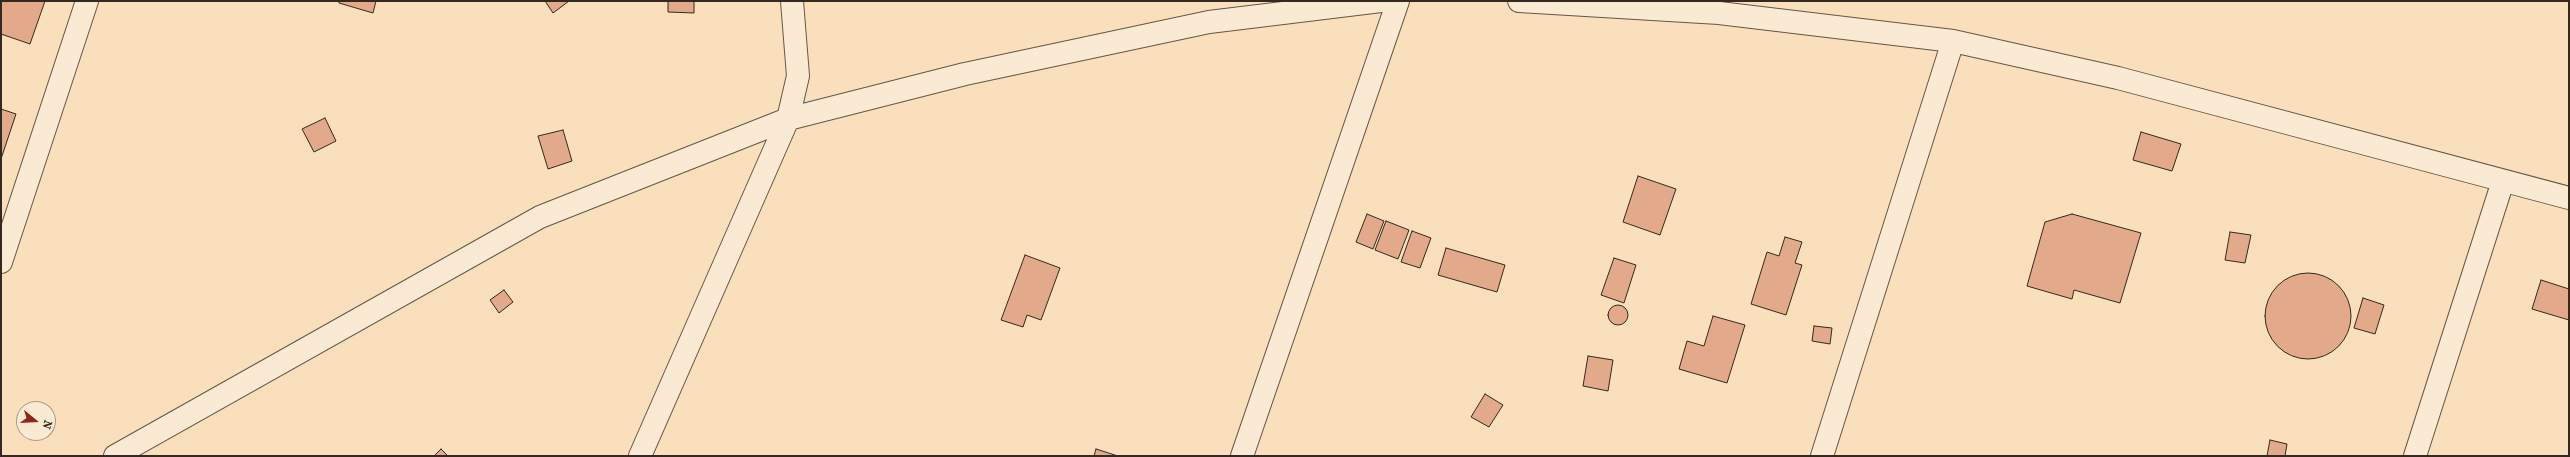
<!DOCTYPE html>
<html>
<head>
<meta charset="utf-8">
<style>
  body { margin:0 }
  #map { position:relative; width:2570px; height:457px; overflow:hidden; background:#f9dfbc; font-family:"IM FELL French Canon",serif }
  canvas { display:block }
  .frame { position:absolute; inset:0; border:2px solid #342920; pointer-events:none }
  .north { position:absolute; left:16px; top:401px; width:40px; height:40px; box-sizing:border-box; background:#fbead3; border:1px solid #ab9d8b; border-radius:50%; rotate:108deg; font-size:11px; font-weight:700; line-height:16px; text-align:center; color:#342920 }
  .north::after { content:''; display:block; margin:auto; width:14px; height:18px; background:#8f2418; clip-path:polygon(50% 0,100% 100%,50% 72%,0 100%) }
</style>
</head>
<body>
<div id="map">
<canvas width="2570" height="457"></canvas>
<div class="frame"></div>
<div class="north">N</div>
</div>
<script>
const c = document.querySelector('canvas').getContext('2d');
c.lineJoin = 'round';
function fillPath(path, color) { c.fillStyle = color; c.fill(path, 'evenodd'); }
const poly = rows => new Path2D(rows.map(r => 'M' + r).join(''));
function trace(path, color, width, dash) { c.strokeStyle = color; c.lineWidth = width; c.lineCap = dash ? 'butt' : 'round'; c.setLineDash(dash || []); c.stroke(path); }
const building = poly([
  [1,1,45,1,30,44,1,34,1,1],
  [339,1,376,1,373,13,339,3,339,1],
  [545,1,569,1,553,13,545,1],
  [668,1,694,1,694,13,668,12,668,1],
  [1,109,16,114,1,159,1,109],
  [325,118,336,141,314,152,302,129,325,118],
  [563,130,572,161,548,169,538,136,563,130],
  [2141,132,2181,144,2172,171,2133,160,2141,132],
  [1638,176,1676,189,1660,235,1623,222,1638,176],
  [1367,214,1384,221,1373,249,1356,242,1367,214],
  [2072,214,2141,233,2120,303,2074,290,2072,299,2027,286,2045,222,2072,214],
  [1386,221,1409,230,1398,259,1375,250,1386,221],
  [1412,231,1431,238,1420,268,1401,262,1412,231],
  [2230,232,2251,235,2245,263,2225,260,2230,232],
  [1785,237,1802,242,1795,263,1802,265,1786,315,1751,304,1767,252,1779,256,1785,237],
  [1446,248,1505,265,1497,292,1438,275,1446,248],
  [1025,255,1060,268,1041,320,1027,315,1023,327,1001,320,1025,255],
  [1614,258,1636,265,1624,303,1601,295,1614,258],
  '2265 316a43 43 0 1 1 86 0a43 43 0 1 1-86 0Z',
  [2541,280,2569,289,2569,320,2532,309,2541,280],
  [504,290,513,302,499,313,490,300,504,290],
  [2363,298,2384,305,2375,334,2354,328,2363,298],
  '1608 315a10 10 0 1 1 20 0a10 10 0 1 1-20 0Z',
  [1713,316,1745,325,1727,383,1679,369,1687,341,1704,346,1713,316],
  [1814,326,1832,328,1830,344,1812,341,1814,326],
  [1588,356,1613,360,1608,391,1583,386,1588,356],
  [1485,394,1503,405,1489,427,1471,417,1485,394],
  [2270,440,2287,444,2285,456,2267,456,2270,440],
  [441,449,448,456,434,456,441,449],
  [1096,449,1118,456,1094,456,1096,449]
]);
fillPath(building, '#e2a98a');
trace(building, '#342920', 1);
const minor = poly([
  [1519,1,1719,13,1953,41,2118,78,2569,198],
  [1,262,87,1],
  [115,456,540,217,788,119,965,74,1209,22,1381,1],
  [640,456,788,119,798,76,792,1],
  [1242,456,1398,1],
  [1822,456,1953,41],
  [2415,456,2503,181]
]);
trace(minor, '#655647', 24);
trace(minor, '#fbead3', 22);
</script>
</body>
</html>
